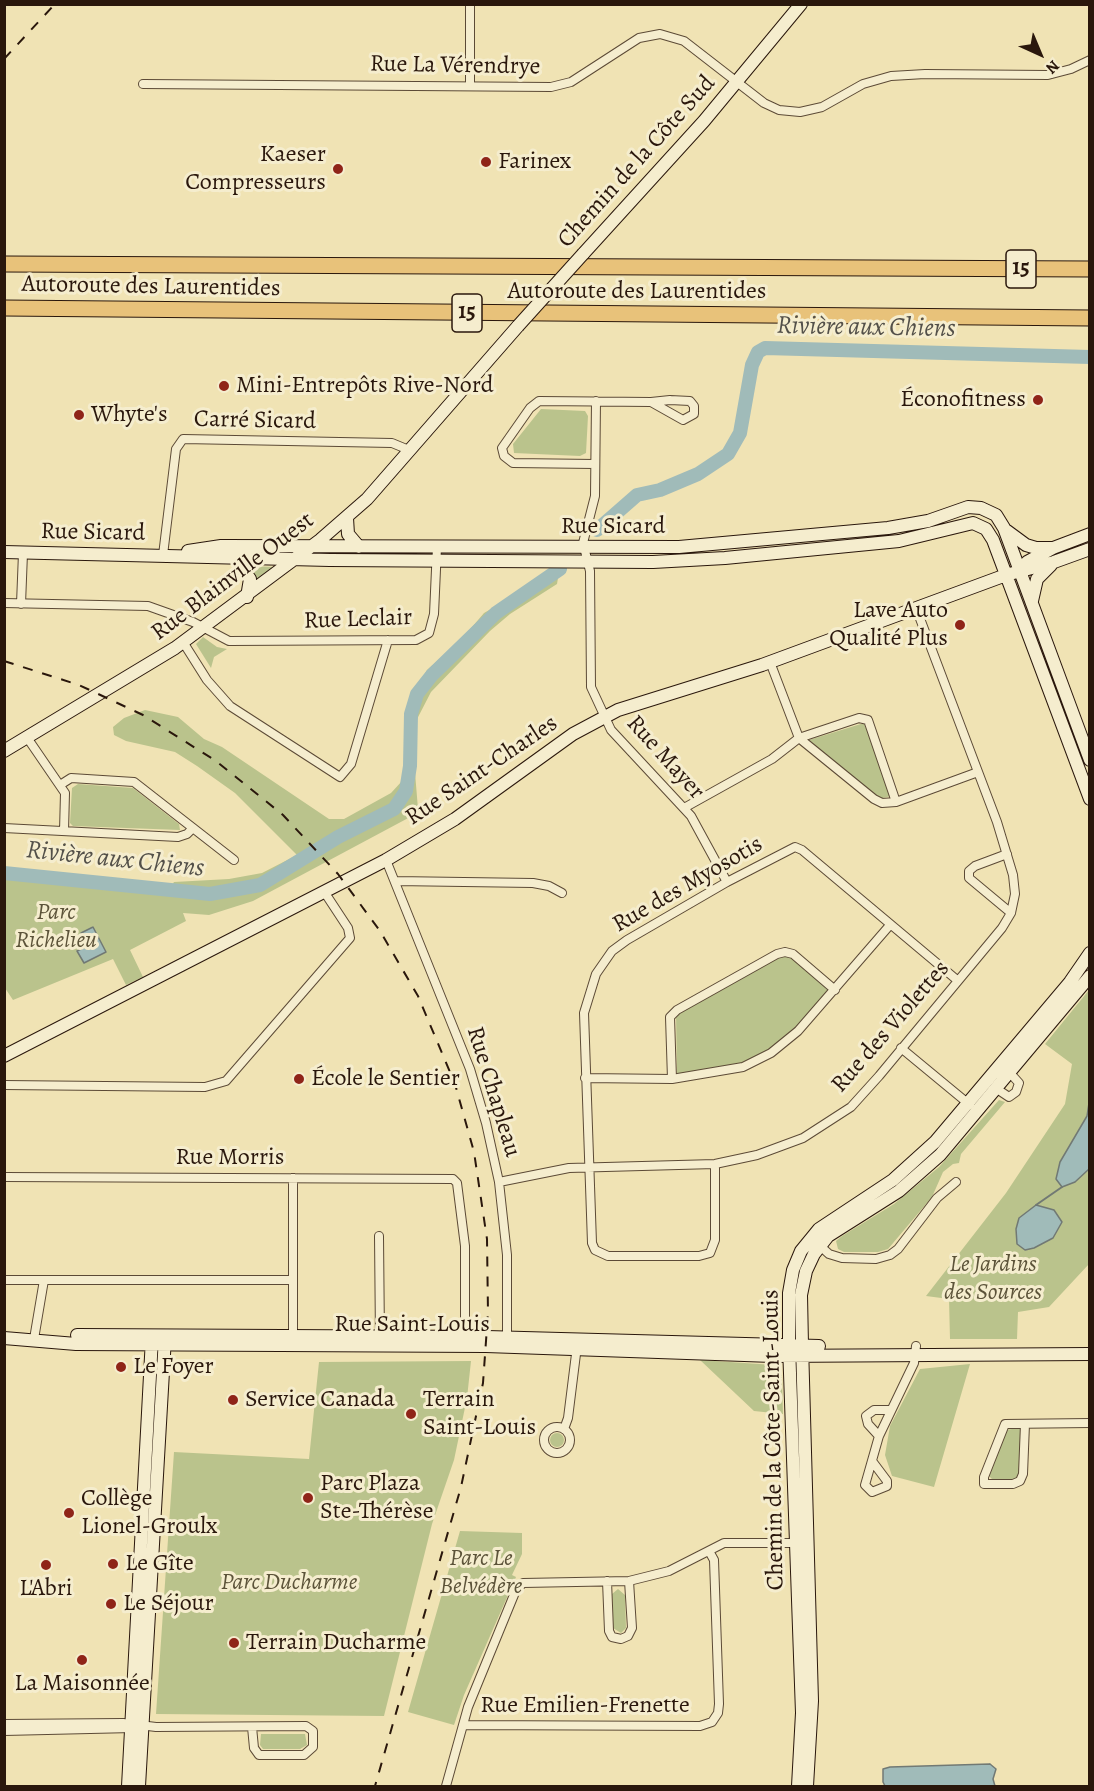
<!DOCTYPE html>
<html>
<head>
<meta charset="utf-8">
<style>
  body { margin:0 }
  #map { position:relative; width:1094px; height:1791px; overflow:hidden; background:#f0e3b4; font-family:Alegreya,serif }
  canvas { display:block }
  .frame { position:absolute; inset:0; border:6px solid #2a170c; pointer-events:none }
  .north { position:absolute; left:1010px; top:24px; width:60px; height:60px; -webkit-text-stroke:4px #f5edce; paint-order:stroke; rotate:136deg; font-size:16px; font-weight:700; line-height:24px; text-align:center; color:#2a170c }
  .north::after { content:''; display:block; margin:auto; width:21px; height:27px; background:#2a170c; clip-path:polygon(50% 0,100% 100%,50% 72%,0 100%) }
</style>
</head>
<body>
<div id="map">
<canvas width="1094" height="1791"></canvas>
<div class="frame"></div>
<div class="north">N</div>
</div>
<script>
const c = document.querySelector('canvas').getContext('2d');
c.lineJoin = 'round';
function fillPath(path, color) { c.fillStyle = color; c.fill(path, 'evenodd'); }
const poly = rows => new Path2D(rows.map(r => 'M' + r).join(''));
function trace(path, color, width, dash) { c.strokeStyle = color; c.lineWidth = width; c.lineCap = dash ? 'butt' : 'round'; c.setLineDash(dash || []); c.stroke(path); }
function drawText(font, color, halo, rows, align = 'center') {
  c.font = font + ' Alegreya,serif'; c.lineWidth = 6; c.setLineDash([]); c.textBaseline = 'middle'; c.strokeStyle = halo; c.fillStyle = color; for (const [text, x, y, turn = 0] of rows) {
    c.save(); c.translate(x, y); c.rotate((+turn || 0) * Math.PI / 180); c.textAlign = isNaN(turn) ? turn : align; if (halo) c.strokeText(text, 0, 0); c.fillText(text, 0, 0); c.restore();
  }
}
fillPath(poly([
  [541,409,585,411,588,416,586,453,580,456,514,453,513,444],
  [249,566,275,567,254,582],
  [552,574,558,578,557,584,510,614,490,631,431,692,415,723,412,736,418,809,412,816,253,901,209,915,183,913,186,921,130,950,143,977,126,985,113,959,13,1000,5,988,4,870,170,888,174,882,229,879,262,873,297,855,235,793,197,766,175,752,126,741,114,735,113,727,124,718,145,710,178,717,204,739,222,747,329,819,344,819,391,793,402,781,406,766,406,726,412,699,427,670,461,640,484,613],
  [203,637,217,647,227,649,214,657,211,668,196,644],
  [864,723,891,796,879,799,809,740],
  [78,784,133,788,179,824,180,830,73,826,70,823,72,788],
  [785,953,832,990,771,1053,724,1072,677,1074,676,1014],
  [1089,990,1089,1103,1087,1116,1060,1162,1062,1187,1075,1182,1089,1169,1089,1264,1049,1307,1018,1312,1017,1339,950,1339,949,1299,926,1296,1006,1193,1065,1104,1072,1064,1045,1044],
  [999,1100,1005,1102,961,1154,959,1163,953,1164,943,1172,932,1197,888,1249,878,1252,844,1252,838,1249,836,1241,842,1236,894,1204,939,1167],
  [700,1360,774,1365,782,1376,783,1414,754,1411],
  [471,1361,467,1398,454,1460,432,1524,384,1716,156,1714,174,1452,309,1459,319,1362],
  [970,1364,934,1487,892,1476,885,1455,890,1426,920,1369],
  [1020,1428,1020,1473,1016,1479,1011,1481,995,1482,988,1475,1004,1430],
  '550 1440a7 7 0 1 1 14 0a7 7 0 1 1-14 0Z',
  [460,1531,522,1533,522,1554,512,1575,516,1577,464,1695,454,1725,408,1712],
  [618,1589,625,1595,626,1628,621,1633,613,1628,612,1594],
  [261,1734,305,1734,307,1745,300,1749,263,1749,260,1745]
]), '#bac38c');
const water = poly([
  [93,927,106,952,84,963,77,951,87,946,81,933,93,927],
  [1089,1103,1089,1169,1075,1182,1062,1187,1056,1179,1060,1162,1087,1116,1089,1103],
  [1036,1205,1054,1210,1062,1222,1053,1238,1034,1248,1025,1250,1017,1244,1016,1229,1019,1218,1036,1205],
  [990,1764,996,1769,993,1779,995,1786,885,1786,883,1782,883,1769,890,1767,990,1764]
]);
fillPath(water, '#a0bbb9');
trace(water, '#717974', 1.5);
trace(poly([
  [1036,1205,1062,1187]
]), '#717974', 2);
trace(poly([
  [597,530,637,495,660,490,698,474,728,454,740,433,752,365,758,352,765,348,1090,357],
  [4,873,210,894,260,885,338,837,394,809,406,791,410,766,411,714,417,694,432,675,496,613,560,569]
]), '#a0bbb9', 14);
const street = poly([
  [143,84,551,87,571,82,639,38,660,34,684,41,764,103,779,110,800,112,822,107,863,84,891,76,925,74,1048,75,1071,69,1090,60],
  [470,86,470,4],
  [670,400,690,401,694,406,694,414,683,420,651,402,670,400],
  [596,401,595,496,583,543,590,571,591,687,611,730,691,816,727,882],
  [595,464,513,463,504,456,502,448,530,408,539,401,651,402],
  [163,555,176,449,183,439,392,443,409,450],
  [4,603,148,606,193,622,229,641,416,640,429,633,434,614,437,547],
  [21,604,23,553],
  [183,642,207,680,230,706,340,777,351,764,388,640],
  [770,662,799,738,874,799,882,803,896,802,978,772],
  [26,736,65,793,64,831],
  [60,785,71,778,134,782,234,860],
  [684,808,772,759,799,738,859,718,868,720,896,802],
  [4,828,178,837,187,834,193,828],
  [1007,854,975,866,969,871,969,878,1011,913],
  [386,860,470,1069,486,1123,499,1182,507,1255,507,1343],
  [395,881,533,883,549,886,562,893],
  [901,1048,970,1105],
  [585,1078,672,1079,743,1067,771,1053,798,1031,890,925],
  [672,1079,670,1017,677,1010,777,954,785,952,793,954,835,990],
  [4,1085,205,1087,226,1081,350,938,348,928,325,893],
  [997,1089,1009,1097,1016,1092,1019,1083,1010,1073],
  [715,1164,715,1240,710,1253,699,1256,608,1256,595,1250,592,1243,584,1013,596,974,612,951,627,940,727,882,795,847,802,850,957,980],
  [4,1177,453,1179,457,1183,465,1246,465,1340],
  [499,1182,569,1168,715,1164,757,1155,803,1138,851,1107,879,1076,1002,928,1011,913,1015,894,1013,875,997,822,916,608],
  [379,1236,380,1340],
  [818,1244,829,1254,842,1258,876,1259,890,1255,898,1249,937,1198,956,1182],
  [4,1280,293,1280],
  [34,1339,44,1280],
  [293,1339,293,1178],
  [1025,1424,1023,1474,1020,1481,1013,1484,984,1484,984,1477,1005,1424,1090,1423],
  '544 1440a13 13 0 1 1 26 0a13 13 0 1 1-26 0Z',
  [564,1429,568,1418,577,1346],
  [879,1436,868,1424,866,1416,874,1410,890,1410],
  [872,1461,887,1481,887,1486,872,1492,865,1485,879,1436,914,1363,916,1346],
  [607,1581,609,1631,612,1637,621,1639,628,1636,632,1628,629,1581],
  [4,1724,123,1723,156,1727,306,1726,313,1731,313,1747,304,1755,259,1755,254,1748,252,1727],
  [463,1725,700,1726,712,1722,718,1713,719,1704,714,1560,709,1551],
  [4,1731,133,1728],
  [446,1786,468,1707,516,1590,523,1583,629,1581,669,1571,724,1543,801,1543]
]);
const secondary = poly([
  [583,254,704,121,801,4],
  [347,518,348,534,359,547],
  [1007,531,1026,545,1036,548,1053,548],
  [188,551,221,546,679,547,888,528,928,521,968,507,981,508,996,515,1004,528,1090,760],
  [4,552,330,560,653,562,725,558,899,541,973,523,986,529,993,540,1090,799],
  [235,558,250,579,247,597],
  [1027,562,1053,548,1090,534],
  [1032,601,1037,579,1051,565],
  [4,751,175,648,320,540,367,499,518,326],
  [4,1056,386,860,455,819,573,734,618,710,762,665,1006,575,1054,562,1090,549],
  [77,1335,487,1337,819,1346],
  [4,1338,76,1344,486,1346,773,1356,1090,1354],
  [128,1786,152,1338],
  [139,1786,165,1337],
  [798,1786,802,1713,789,1345,789,1293,793,1270,801,1251,819,1229,893,1180,935,1142,1070,982,1090,953],
  [807,1786,812,1701,802,1345,801,1295,806,1271,814,1254,828,1236,899,1191,940,1155,1090,976]
]);
const highway = poly([
  [4,264,1090,269],
  [4,308,1090,318]
]);
trace(street, '#5c4a36', 10);
trace(secondary, '#2a170c', 14);
trace(highway, '#2a170c', 17);
trace(street, '#f5edce', 8);
trace(secondary, '#f5edce', 12);
trace(highway, '#e8c27a', 15);
trace(poly([
  [4,59,55,4],
  [4,661,79,685,143,715,216,761,283,815,338,874,380,931,418,996,455,1084,474,1152,487,1239,488,1313,483,1383,461,1487,375,1786]
]), '#2a170c', 2, [10, 10]);
const secondaryBridge = poly([
  [518,326,583,254]
]);
trace(secondaryBridge, '#2a170c', 14, []);
trace(secondaryBridge, '#f5edce', 12);
for (const [x, y, r, color] of [
  [486,162,6,"#8f2418"],
  [338,169,6,"#8f2418"],
  [224,386,6,"#8f2418"],
  [1038,400,6,"#8f2418"],
  [79,415,6,"#8f2418"],
  [960,625,6,"#8f2418"],
  [299,1079,6,"#8f2418"],
  [121,1367,6,"#8f2418"],
  [233,1400,6,"#8f2418"],
  [411,1414,6,"#8f2418"],
  [308,1498,6,"#8f2418"],
  [69,1513,6,"#8f2418"],
  [113,1564,6,"#8f2418"],
  [46,1565,6,"#8f2418"],
  [111,1604,6,"#8f2418"],
  [234,1643,6,"#8f2418"],
  [82,1660,6,"#8f2418"]
]) { const dot = new Path2D(); dot.arc(x, y, r, 0, 2 * Math.PI); c.fillStyle = color; c.fill(dot); trace(dot, '#f5edce', 2); }
for (const [x, y, w] of [
  [1021,269,30],
  [467,313,30]
]) { const box = new Path2D(); box.roundRect(x - w / 2, y - 19, w, 38, 4.5); c.fillStyle = '#f5edce'; c.fill(box); trace(box, '#2a170c', 1.5); }
drawText('bold 22px', '#2a170c', null, [
  ["15",1021,269],
  ["15",467,313]
]);
drawText('24px', '#2a170c', '#f5edce', [
  ["Rue La Vérendrye",455,66,1],
  ["Chemin de la Côte Sud",637,162,-48],
  ["Autoroute des Laurentides",151,287,1],
  ["Autoroute des Laurentides",637,292],
  ["Carré Sicard",255,421,1],
  ["Rue Sicard",613,527],
  ["Rue Sicard",93,533,1],
  ["Rue Blainville Ouest",233,577,-37],
  ["Rue Leclair",358,620,-2],
  ["Rue Mayer",665,758,48],
  ["Rue Saint-Charles",482,771,-34],
  ["Rue des Myosotis",688,885,-30],
  ["Rue des Violettes",891,1027,-49],
  ["Rue Chapleau",493,1092,73],
  ["Rue Morris",230,1158],
  ["Rue Saint-Louis",412,1325],
  ["Chemin de la Côte-Saint-Louis",774,1440,-91],
  ["Rue Emilien-Frenette",585,1706]
]);
drawText('24px', '#2a170c', '#f5edce', [
  ["Kaeser",326,155,"right"],
  ["Compresseurs",326,183,"right"],
  ["Farinex",498,162],
  ["Mini-Entrepôts Rive-Nord",236,386],
  ["Éconofitness",1026,400,"right"],
  ["Whyte's",91,415],
  ["Lave Auto",948,611,"right"],
  ["Qualité Plus",948,639,"right"],
  ["École le Sentier",311,1079],
  ["Le Foyer",133,1367],
  ["Service Canada",245,1400],
  ["Terrain",423,1400],
  ["Saint-Louis",423,1428],
  ["Parc Plaza",320,1484],
  ["Ste-Thérèse",320,1512],
  ["Collège",81,1499],
  ["Lionel-Groulx",81,1527],
  ["Le Gîte",125,1564],
  ["L'Abri",46,1589,"center"],
  ["Le Séjour",123,1604],
  ["Terrain Ducharme",246,1643],
  ["La Maisonnée",82,1684,"center"]
], 'left');
drawText('italic 24px', '#5c5339', '#f5edce', [
  ["Parc",56,913],
  ["Richelieu",56,941],
  ["Le Jardins",993,1265],
  ["des Sources",993,1293],
  ["Parc Le",481,1559],
  ["Belvédère",481,1587],
  ["Parc Ducharme",289,1583]
]);
drawText('italic 26px', '#535049', '#f5edce', [
  ["Rivière aux Chiens",866,328,1],
  ["Rivière aux Chiens",115,860,6]
]);
</script>
</body>
</html>
